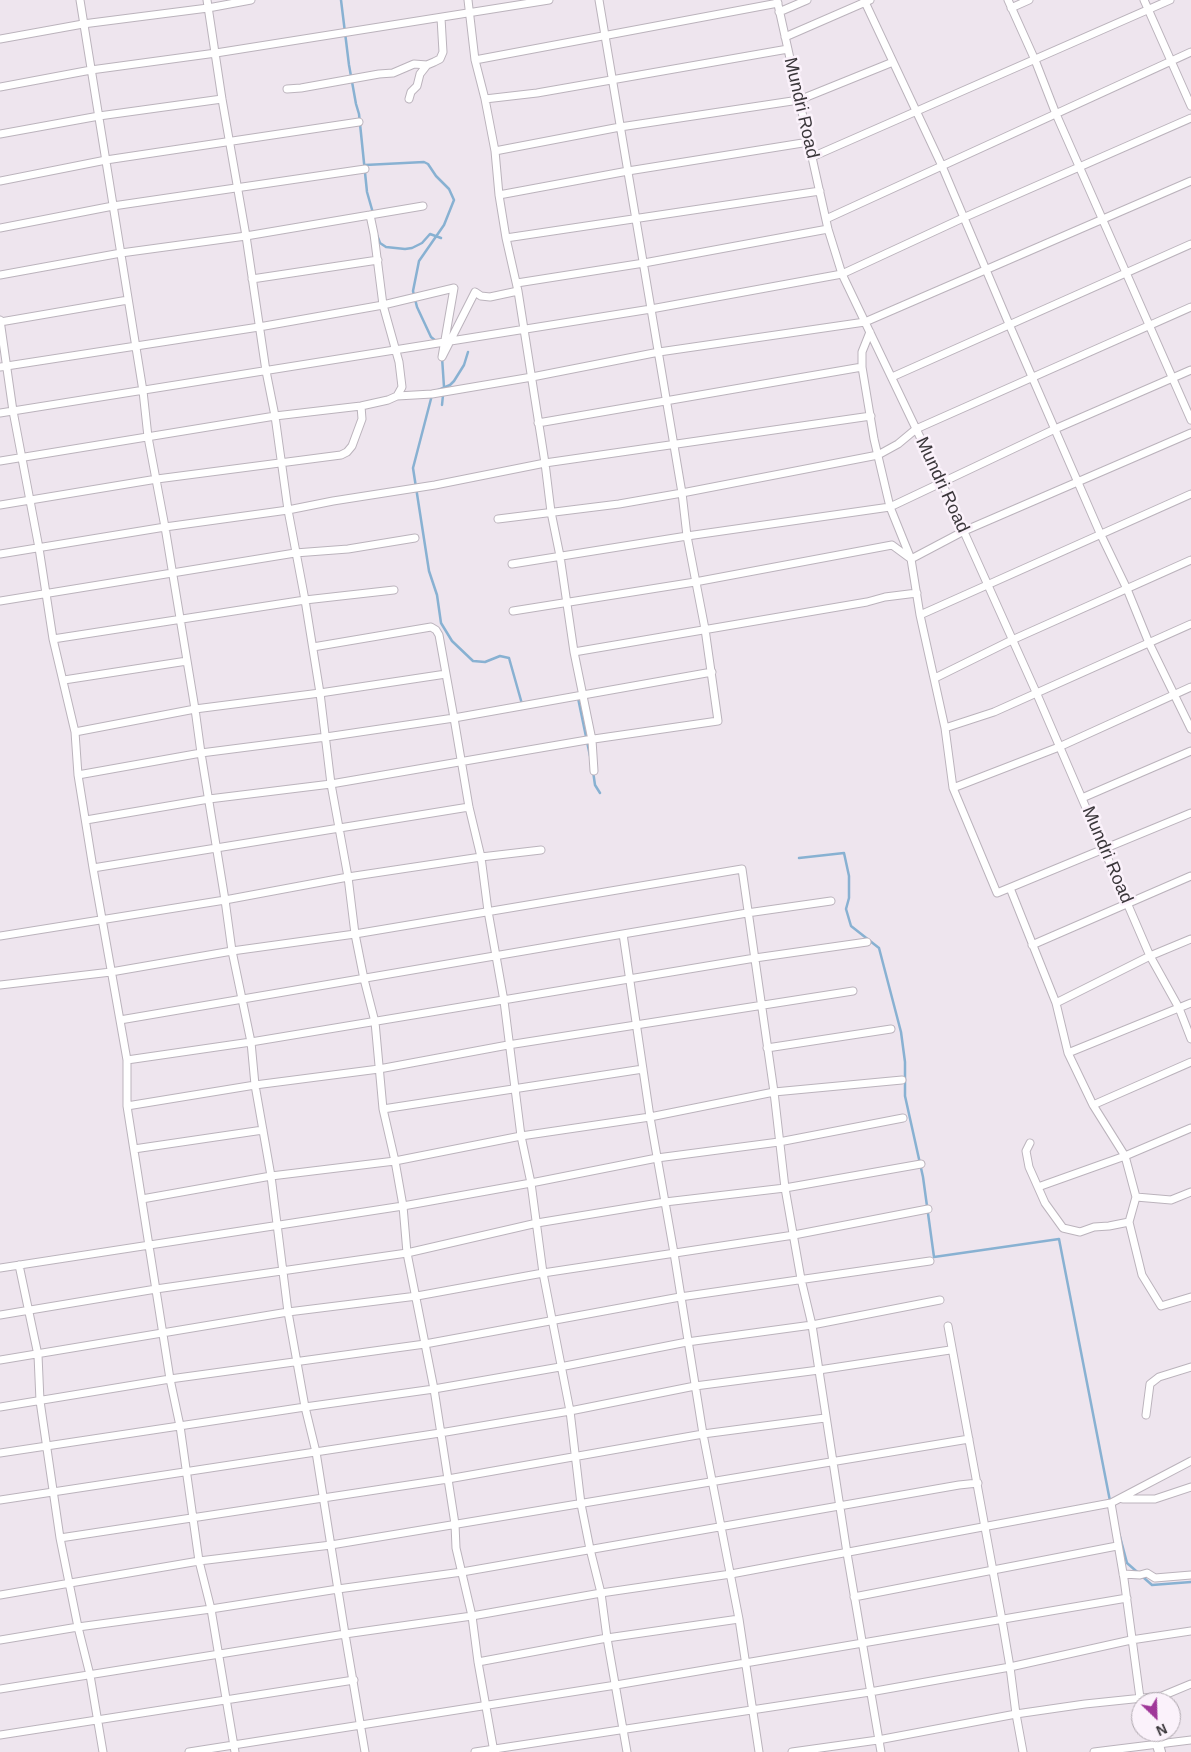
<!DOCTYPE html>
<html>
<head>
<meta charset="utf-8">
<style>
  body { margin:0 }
  #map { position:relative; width:1191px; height:1752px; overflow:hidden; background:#eee5ee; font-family:Arial,sans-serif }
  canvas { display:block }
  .north { position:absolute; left:1131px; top:1692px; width:50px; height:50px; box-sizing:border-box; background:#fbf2fb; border:1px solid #aea7ae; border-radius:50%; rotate:156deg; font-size:14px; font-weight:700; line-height:20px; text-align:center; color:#3a363a }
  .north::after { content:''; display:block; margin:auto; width:18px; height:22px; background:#a03799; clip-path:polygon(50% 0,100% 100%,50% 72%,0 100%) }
</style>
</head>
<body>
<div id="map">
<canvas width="1191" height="1752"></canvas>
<div class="north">N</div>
</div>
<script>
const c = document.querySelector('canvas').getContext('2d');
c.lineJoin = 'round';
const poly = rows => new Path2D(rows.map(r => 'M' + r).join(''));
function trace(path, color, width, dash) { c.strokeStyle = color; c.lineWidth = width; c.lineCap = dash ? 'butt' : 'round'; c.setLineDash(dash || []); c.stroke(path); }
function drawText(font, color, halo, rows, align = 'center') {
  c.font = font + ' Arial,sans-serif'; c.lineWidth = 5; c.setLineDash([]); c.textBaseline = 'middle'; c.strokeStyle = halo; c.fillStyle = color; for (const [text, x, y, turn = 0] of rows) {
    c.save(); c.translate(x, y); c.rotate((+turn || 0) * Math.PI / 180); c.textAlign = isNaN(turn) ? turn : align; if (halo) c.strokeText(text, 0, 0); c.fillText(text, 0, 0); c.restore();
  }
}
trace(poly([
  [341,0,349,65,356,104,359,114,367,192,373,213],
  [365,165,424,162,428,164,436,176,449,189,454,200,444,225,419,261,413,291,417,307,431,337,436,341],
  [377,235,380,243,386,247,405,249,412,248,422,243,430,234,441,238],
  [442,357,444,387],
  [436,391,450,385,454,381,464,365,468,352],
  [432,395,413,468,429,571,437,595,441,623,452,641,473,661,485,662,500,656,509,658,522,704],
  [442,405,443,395],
  [578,698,590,756],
  [593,771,595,785,600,793],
  [799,858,844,853,849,876,849,898,846,909,851,926,879,948,901,1032,905,1062,905,1096,923,1177,934,1257,1059,1239,1110,1501],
  [1119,1533,1127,1563,1152,1585,1191,1582]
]), '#88b1d2', 2.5);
const street = poly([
  [80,0,143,391,148,437,165,527,195,709,201,753,225,900,232,951,251,1042,255,1085,271,1176,288,1312,305,1407,316,1452,345,1634,365,1752],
  [207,0,222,99,246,236,266,371,275,416,288,510,305,600,320,693,331,784,348,877,355,934,364,979,375,1022,383,1109,395,1161,403,1206,407,1253,434,1389,455,1524,456,1548,472,1616,478,1662,494,1752],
  [468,0,475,60,485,99,495,151,499,195,506,238,518,291,545,463,551,512,560,556,574,652,592,740,594,771],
  [777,0,828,229,842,274,942,483,1036,692,1150,956,1179,1008,1191,1039],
  [864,0,942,166,1009,324,1100,533,1127,589,1149,643,1191,729],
  [1008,0,1035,60,1056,114,1191,420],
  [1144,0,1191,106],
  [1011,8,1029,0],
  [779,12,807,0],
  [785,37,870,0],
  [0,39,83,24,208,8,251,0],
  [475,60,778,3],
  [0,87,91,70,216,53,549,0],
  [287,89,301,88,379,74,393,73,414,64,427,65,434,62,440,59,443,52,441,18],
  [409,99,411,92,417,86,420,74,427,65],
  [485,99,537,93,788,49],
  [0,134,99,116,222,99],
  [495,151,620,127,799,100,893,62],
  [812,157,1170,0],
  [0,181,106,160,359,122],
  [499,195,628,171,809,142],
  [826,219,1191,52],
  [0,228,113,206,365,169],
  [506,238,820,191],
  [0,275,121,253,246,236,423,206],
  [252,279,378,260],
  [517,283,644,263,828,229],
  [0,320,13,411,39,548,53,639,75,732,78,775,93,868,127,1060,127,1106,170,1379,180,1426,199,1561,211,1609,235,1752],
  [0,322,128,300],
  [870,332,862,352,862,367,874,439,890,507,911,559,920,615,945,728,953,788,997,893,1191,813],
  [0,367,259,327,383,305,454,288,442,357,475,292,481,296,490,297,518,291],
  [892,377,1191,244],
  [397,396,432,394,532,377,659,352,865,322,1191,181],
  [0,413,651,309,842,274,963,218,1191,118],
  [538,423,862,367],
  [0,461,275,416,361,406,388,400,397,396,402,387,399,362,383,305,374,234,370,215],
  [0,505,157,479,341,455,347,452,352,446,362,419,361,406],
  [498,519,619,504,682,493,878,455,898,444,916,429,1191,307],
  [0,554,165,527,288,510,333,501,435,485,545,463,871,416],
  [512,564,687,536,890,507,1055,429,1191,370],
  [0,601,295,553,348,549,415,538],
  [513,611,695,582,892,545,911,559,964,531,1191,433],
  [920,615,1191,494],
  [53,639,305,600,394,590],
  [313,647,431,627,436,630,439,635,454,718,469,807,481,857,488,911,504,1001,521,1136,531,1183,543,1273,570,1411,581,1504,590,1549,601,1593,607,1638,627,1752],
  [574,652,867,602,885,597,917,593],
  [935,678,1012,640,1191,560],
  [64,680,187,661],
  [945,728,994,712,1191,624],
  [75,732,195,709,320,693,446,674],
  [78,775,201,753,326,737,454,718,712,672],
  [953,788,1059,747,1191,687],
  [1082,798,1191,751],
  [86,820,209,799,331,784,587,740,718,721,705,629,687,536,682,493,599,0],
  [93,868,469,807],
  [1010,888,1056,1003,1068,1053,1093,1105,1125,1156,1136,1197,1129,1222],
  [623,934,650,1117,674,1253,703,1434,739,1619,759,1752],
  [0,936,225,900,348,877,481,857,541,850],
  [1032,945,1191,876],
  [0,985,111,972,232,951,355,934,742,869,774,1092,785,1188,801,1279,812,1325,847,1553,881,1752],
  [1056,1003,1150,956,1191,939],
  [120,1020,623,934,747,913,831,901],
  [767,1048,891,1029],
  [1068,1053,1191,1003],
  [127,1060,251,1042,755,958,867,942],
  [1093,1105,1191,1062],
  [127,1106,255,1085,379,1069,508,1045,853,991],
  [383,1109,643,1069],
  [1030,1143,1026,1151,1029,1167,1045,1203,1063,1228,1080,1232,1094,1227,1109,1226,1129,1222,1142,1275,1161,1306,1191,1297],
  [134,1149,263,1130],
  [1038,1187,1125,1156,1191,1128],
  [1136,1197,1171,1200,1191,1192],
  [142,1199,271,1176,395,1161,521,1136,650,1117,774,1092,902,1080],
  [19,1265,38,1355,40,1401,60,1538,78,1627,90,1675,103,1752],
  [0,1268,403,1206,531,1183,657,1158,779,1142,903,1118],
  [0,1315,156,1289,407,1253,537,1223,665,1202,785,1188,921,1164],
  [948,1326,1002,1620,1010,1667,1016,1714,1023,1752],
  [0,1360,288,1312,417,1296,543,1273,794,1235,928,1209],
  [0,1407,170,1379,425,1344,680,1297,930,1261],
  [1146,1415,1150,1384,1159,1377,1191,1367],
  [0,1453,305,1407,434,1389,560,1367,687,1342,812,1325,940,1300],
  [1123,1499,1155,1499,1191,1487],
  [0,1500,440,1433,570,1411,695,1386,819,1370,950,1350],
  [1111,1503,1124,1579,1140,1698],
  [60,1538,448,1479,703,1434,825,1418],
  [1123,1574,1140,1575,1147,1573,1155,1578,1191,1575],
  [0,1595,199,1561,331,1545,969,1439],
  [854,1597,1117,1546],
  [0,1640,78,1627,211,1609,338,1589,462,1572,959,1485,978,1483],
  [478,1662,607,1638,739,1619],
  [0,1689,345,1634,472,1616,601,1593,731,1574,1111,1503,1191,1461],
  [0,1735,354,1680],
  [189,1752,616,1685,1127,1598],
  [475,1752,870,1692,1010,1667,1131,1640,1191,1631],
  [792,1752,878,1740,1016,1714,1085,1704,1162,1696,1191,1684],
  [1094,1752,1191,1740]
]);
const secondary = poly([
  [1158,1745,1160,1752]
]);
trace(street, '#bbb3bc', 9);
trace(secondary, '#bbb3bc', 12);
trace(street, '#fff', 7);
trace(secondary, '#fff', 10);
drawText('18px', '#3a363a', '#fbf2fb', [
  ["Mundri Road",801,108,77],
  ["Mundri Road",942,485,65],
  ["Mundri Road",1107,855,67]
]);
</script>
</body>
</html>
